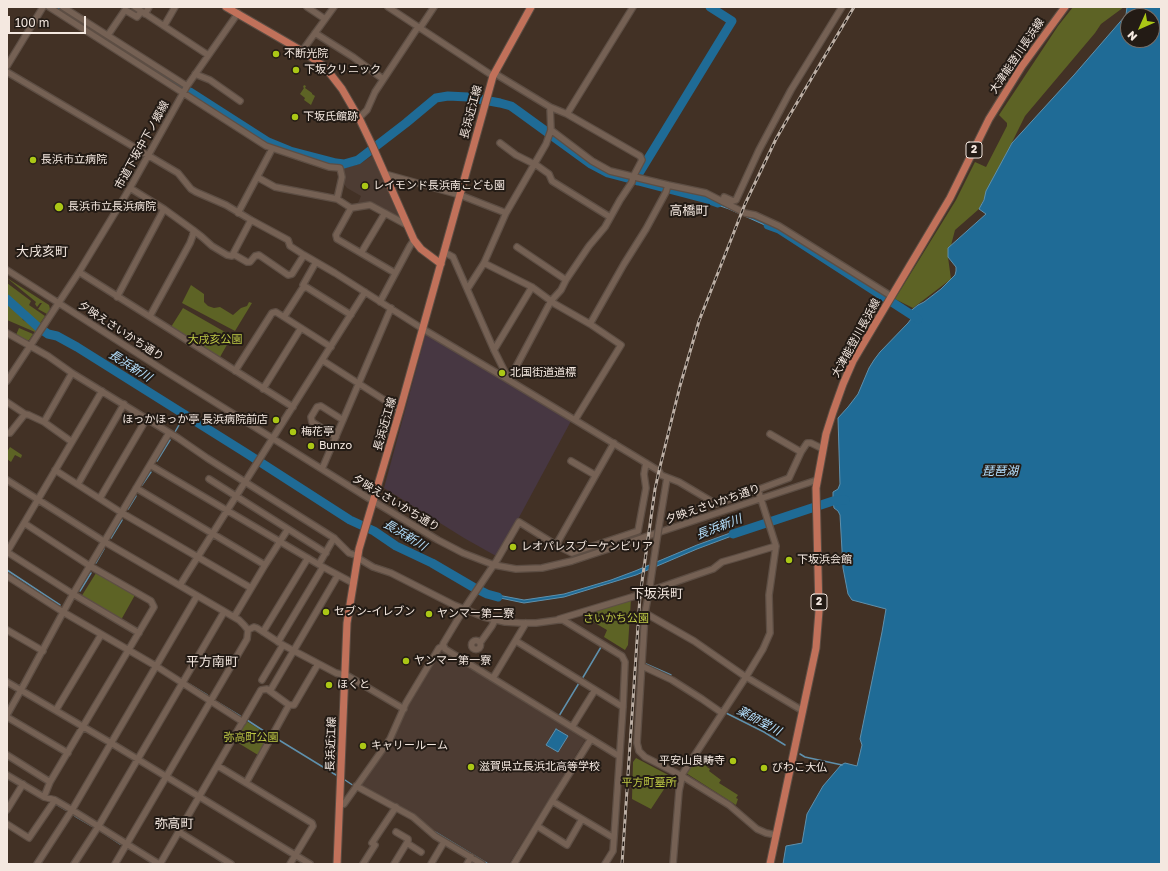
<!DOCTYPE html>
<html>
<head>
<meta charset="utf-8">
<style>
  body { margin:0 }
  #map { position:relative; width:1168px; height:871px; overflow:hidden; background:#423125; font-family:"Golos Text",sans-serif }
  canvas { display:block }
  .frame { position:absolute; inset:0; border:8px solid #f4e8e0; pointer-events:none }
  .north { position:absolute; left:1120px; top:8px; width:40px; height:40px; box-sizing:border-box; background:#231b15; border:1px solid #776d66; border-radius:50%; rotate:225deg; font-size:11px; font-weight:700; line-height:16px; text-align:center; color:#f4e8e0 }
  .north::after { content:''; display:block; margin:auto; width:14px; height:18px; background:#abc716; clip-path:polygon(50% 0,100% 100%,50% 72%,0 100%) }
  .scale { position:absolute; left:8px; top:16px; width:78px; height:18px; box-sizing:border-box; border:2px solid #f4e8e0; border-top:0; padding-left:5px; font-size:12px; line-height:14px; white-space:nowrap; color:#f4e8e0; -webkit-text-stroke:3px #231b15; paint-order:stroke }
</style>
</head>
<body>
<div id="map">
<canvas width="1168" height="871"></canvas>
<div class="frame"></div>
<div class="north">N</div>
<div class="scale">100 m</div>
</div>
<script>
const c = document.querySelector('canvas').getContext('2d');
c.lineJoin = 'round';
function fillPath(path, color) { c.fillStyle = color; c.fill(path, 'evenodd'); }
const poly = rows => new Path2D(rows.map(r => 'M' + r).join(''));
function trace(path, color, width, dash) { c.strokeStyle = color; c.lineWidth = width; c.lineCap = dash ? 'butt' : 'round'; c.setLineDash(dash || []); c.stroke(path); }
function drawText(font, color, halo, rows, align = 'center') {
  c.font = font + ' "Golos Text","Noto Sans JP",sans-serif'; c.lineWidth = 4; c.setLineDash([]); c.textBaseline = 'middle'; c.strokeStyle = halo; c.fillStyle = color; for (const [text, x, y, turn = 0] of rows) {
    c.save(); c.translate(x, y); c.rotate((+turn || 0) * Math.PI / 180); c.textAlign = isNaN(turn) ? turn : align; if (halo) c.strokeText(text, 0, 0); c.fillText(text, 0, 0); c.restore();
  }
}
fillPath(poly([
  [426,333,571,421,516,523,496,556,464,538,384,488]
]), '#473742');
fillPath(poly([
  [373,155,378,166,399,217,369,202,358,203,361,196,347,188,343,183,344,175,344,168,360,164],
  [442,649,585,740,509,864,490,864,430,828,407,810,360,785,387,749,404,713]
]), '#4d3c33');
fillPath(poly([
  [1073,7,1124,7,1101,24,1095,33,1025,116,979,209,955,230,948,257,951,279,913,308,895,299,956,200,975,162,986,167,1007,126,1007,123,999,115,1058,26],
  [304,85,306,86,305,88,312,93,312,94,315,96,311,105,304,100,305,98,300,94,304,88,303,87],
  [7,278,49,305,50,309,47,314,38,309,42,303,40,303,37,307,35,304,36,302],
  [7,283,31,301,29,305,45,316,39,325,25,312,12,303,11,300,7,297],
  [191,285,204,294,204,302,208,306,214,308,220,307,233,315,241,308,247,306,249,302,252,303,235,331,182,303],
  [11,305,23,314,22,318,23,320,37,328,35,332,7,320,7,306],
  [183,308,232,336,220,357,171,327],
  [19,328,33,334,29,340,25,340,16,335],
  [10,447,22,455,21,458,15,455,11,462,7,459,7,452],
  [96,573,135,595,121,620,81,597],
  [631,599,628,645,625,650,604,637,607,630,583,616],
  [246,721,269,735,258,755,235,741],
  [695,757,708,765,707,767,710,769,709,771,721,780,719,783,738,795,736,798,738,799,736,805,686,773,686,771],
  [636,758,672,777,651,809,632,799,633,762]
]), '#5d6325');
const water = poly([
  [1127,7,1161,7,1161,864,783,864,786,846,802,843,807,814,823,786,841,765,845,763,857,766,862,745,860,739,882,632,886,609,852,600,848,594,843,568,840,515,838,511,834,508,833,501,833,492,838,489,840,484,838,418,848,407,858,394,869,368,874,360,880,352,908,323,911,319,908,313,918,305,924,302,941,289,955,275,956,271,956,267,948,257,948,248,986,214,979,209,984,200,986,191,1012,143,1074,75,1126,15,1127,7],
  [1128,16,1152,16,1152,40,1128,40,1128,16],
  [708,198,730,206,780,228,778,231,729,209,706,201,708,198],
  [744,528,745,531,697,549,636,575,564,597,524,603,486,595,487,593,524,600,564,594,611,580,635,571,697,545,744,528],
  [556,729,568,736,558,752,546,745,556,729]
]);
fillPath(water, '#1f6b96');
trace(water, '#5f90ac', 1);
trace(poly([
  [181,421,185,415],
  [175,432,179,425],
  [157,461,170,440],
  [142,485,151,472],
  [128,509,136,496],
  [111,538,122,520],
  [96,563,104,549],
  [7,570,60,605],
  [80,591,91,573],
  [646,664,671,675],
  [582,679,601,647],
  [189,684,207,695],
  [217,702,240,716],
  [724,712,764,732,785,745],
  [559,716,579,683],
  [247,720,270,735],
  [274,737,336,775],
  [800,754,805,757,842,765],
  [569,769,586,742],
  [345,780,354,786],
  [56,804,66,810],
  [75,816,92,826],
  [102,832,120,844],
  [435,832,488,864],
  [511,864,520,849]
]), '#5f90ac', 1.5);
trace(poly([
  [57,7,181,86],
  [190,92,268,142,290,151,336,163,344,164,358,160,406,123,436,98,448,96,468,97,500,103,511,106,518,111,591,164,608,173,707,199,718,203],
  [638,181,638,175,732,21,710,7],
  [768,225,779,229,918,319],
  [7,299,38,327,48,334,57,336,77,347,246,453,350,520,374,531,396,546,432,563,473,587,487,594,498,597],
  [733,534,833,501,845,500]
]), '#1f6b96', 9);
const minor = poly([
  [49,7,266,146,329,167,340,168,342,177,337,199],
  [63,7,187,86],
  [135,7,208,55],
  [307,7,325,19],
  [388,7,493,76],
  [145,14,149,7],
  [164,26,175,7],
  [420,28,434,7],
  [315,33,353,57,383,79],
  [108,35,125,10,137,17,141,12],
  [302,51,334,7],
  [7,66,43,7],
  [7,72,178,173,191,189,196,192,226,205,251,220,288,240,290,246,304,255,335,273,423,329,507,379],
  [494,73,550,107,567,114,640,156,642,160,633,177,632,182,620,200,605,227,589,246,566,280,561,290,551,301,509,380],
  [195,74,210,80,240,101],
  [567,114,633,7],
  [359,118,367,110,375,92,418,27],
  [551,130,592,161,610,171,668,185,706,193,745,213,755,215,779,226,891,296],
  [500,143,516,155,534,164],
  [535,164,549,174,552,181,610,217],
  [385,174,460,195,506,213],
  [257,177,275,187,337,199,351,208,370,205,407,225],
  [130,188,164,209,193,230,193,235,190,243,150,316],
  [724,197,733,201,736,200,759,150,791,90,842,7],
  [351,208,336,235,337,239,395,273],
  [238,213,272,149],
  [193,230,202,237,212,246,227,255,232,256,233,254,247,262,250,262,255,256,259,255,288,275,292,274,304,255],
  [517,247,566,280],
  [444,252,453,257,494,350,507,376,507,379,646,463,659,471,661,475,679,482,716,504,757,490,759,493,776,546,769,595,770,633,763,649,746,677,683,773,679,791,673,864],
  [361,253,385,213],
  [233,254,251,220],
  [316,262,303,285,351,315],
  [484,263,532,287,555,304,590,324],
  [7,270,168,373,373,501,438,540,463,553,494,565,516,569,542,568,572,561,817,480],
  [79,272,293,407],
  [468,288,484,263,506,213,546,144,551,130,550,107],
  [117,297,164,209],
  [380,302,410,246,414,240],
  [284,317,302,289,306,287],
  [7,333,48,356,72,373,178,438,207,458,334,538,349,553,358,556],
  [494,350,532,287],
  [322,360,400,410],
  [235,371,272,313,276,312,331,347],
  [7,381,79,272,130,188,187,86,238,13],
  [263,389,301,328],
  [7,402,25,414],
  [575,420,621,345,590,324,624,264,646,229,666,192,668,185],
  [44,422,72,442],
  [7,433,10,433,25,414,29,415,44,422,72,373],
  [336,437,312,422,311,417,317,407,321,406,343,420],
  [801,452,807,443,811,443,823,449],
  [571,461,595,475],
  [150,465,323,567,353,583],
  [322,469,391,308],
  [55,470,122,513,251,588],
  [209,479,326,553],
  [7,480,105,542,239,620,244,625,248,630,247,639,115,864],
  [78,484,124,404],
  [136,488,265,565],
  [757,490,789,478,801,452,770,434],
  [100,498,147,418],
  [24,523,90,566,151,601,154,607,50,782,44,797],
  [659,526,667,478],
  [556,545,614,443],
  [7,552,102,391],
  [7,552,73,594,139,633],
  [358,558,373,567,391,573,454,605,484,617,505,622,521,623,536,623,558,620,563,620,622,656,625,662,623,707,614,838,552,801,514,864],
  [319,564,334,538],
  [7,576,63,612,156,666,243,722],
  [180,585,365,292],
  [649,592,645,613,637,743,639,751,645,757,682,776,729,805,757,829,766,833,776,835],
  [645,613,694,641,743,675,803,711],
  [234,617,265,565,288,529],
  [559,619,632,597,713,569,722,562,736,558,776,546],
  [7,630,43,651],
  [248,630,254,627,257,628,283,645,336,673,348,676,404,709],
  [263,632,308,558],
  '471.5 645a4.5 4.5 0 1 1 9 0a4.5 4.5 0 1 1-9 0Z',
  [516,641,623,707],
  [278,642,323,567],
  [480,643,492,626,495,620],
  [642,666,672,680,702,699,722,713],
  [493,678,526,623],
  [262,680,283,645],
  [7,682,111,743,310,864],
  [270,691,338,575],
  [56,710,101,635],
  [7,715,21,690,73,594,169,433],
  [7,717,68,753],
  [572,727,595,690],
  [7,755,50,782],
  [619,756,445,649,443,644,464,609,497,560,519,522,556,545,572,553,638,531,646,488,644,474,646,463],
  [218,766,312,823,313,826,290,864],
  [7,775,44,797,55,800,72,810,159,864],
  [246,783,289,705,294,705,318,664],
  [356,786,413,817,435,836,482,864],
  [552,801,591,739],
  [340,805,344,804,390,739,406,703,439,648,443,646],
  [7,810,23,784],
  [7,824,29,838,55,800],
  [537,826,567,845,582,819],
  [179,832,231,864],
  [407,843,421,852],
  [37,864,72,810,197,596],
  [74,864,98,827,224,612],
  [160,864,261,690,267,689,289,705],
  [363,864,375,845,372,843,396,807],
  [394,864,408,841,408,839,396,832],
  [431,864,444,842],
  [467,864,471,857],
  [605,864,613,851,614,838]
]);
const major = poly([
  [226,7,302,51,325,67,342,89,360,120,372,145,414,240,421,249,441,264],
  [337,864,347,623,359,549,400,410,493,76,531,7],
  [770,864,816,648,819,611,816,488,826,434,833,412,843,384,853,361,950,198,989,119,1022,66,1065,7]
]);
trace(minor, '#5d4e44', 8);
trace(major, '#5d4e44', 9);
trace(minor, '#756154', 5.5);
trace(major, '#c1715a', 7);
const rail = poly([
  [622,864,640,596,655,489,659,471,680,386,699,321,745,204,776,139,788,118,854,7]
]);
trace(rail, '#bdb0a6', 3);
trace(rail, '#231b15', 1.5, [4.5]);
const minorBridge = poly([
  [649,592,659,526]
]);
trace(minorBridge, '#5d4e44', 8, []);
trace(minorBridge, '#756154', 5.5);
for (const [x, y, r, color] of [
  [276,54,4,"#abc716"],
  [296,70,4,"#abc716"],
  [295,117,4,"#abc716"],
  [33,160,4,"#abc716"],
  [365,186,4,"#abc716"],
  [59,207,5,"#abc716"],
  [502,373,4,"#abc716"],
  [276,420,4,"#abc716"],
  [293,432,4,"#abc716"],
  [311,446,4,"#abc716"],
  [513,547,4,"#abc716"],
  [789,560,4,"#abc716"],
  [326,612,4,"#abc716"],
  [429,614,4,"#abc716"],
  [406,661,4,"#abc716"],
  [329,685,4,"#abc716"],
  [363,746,4,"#abc716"],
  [733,761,4,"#abc716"],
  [471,767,4,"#abc716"],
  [764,768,4,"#abc716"]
]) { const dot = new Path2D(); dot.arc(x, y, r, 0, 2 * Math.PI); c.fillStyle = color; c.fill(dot); trace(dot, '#231b15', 1.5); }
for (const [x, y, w] of [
  [974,150,16],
  [819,602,16]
]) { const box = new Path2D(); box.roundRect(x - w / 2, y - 8, w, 16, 3); c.fillStyle = '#231b15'; c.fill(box); trace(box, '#f4e8e0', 1); }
drawText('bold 10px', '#f4e8e0', null, [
  ["2",974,150],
  ["2",819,602]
]);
drawText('11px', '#f4e8e0', '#231b15', [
  ["不断光院",284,54],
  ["下坂クリニック",304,70],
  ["下坂氏館跡",303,117],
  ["長浜市立病院",41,160],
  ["レイモンド長浜南こども園",373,186],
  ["長浜市立長浜病院",68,207],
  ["北国街道道標",510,373],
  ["ほっかほっか亭 長浜病院前店",268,420,"right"],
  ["梅花亭",301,432],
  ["Bunzo",319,446],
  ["レオパレスブーケンビリア",521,547],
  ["下坂浜会館",797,560],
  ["セブン-イレブン",334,612],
  ["ヤンマー第二寮",437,614],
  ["ヤンマー第一寮",414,661],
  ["ほくと",337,685],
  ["キャリールーム",371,746],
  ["平安山良畴寺",725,761,"right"],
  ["滋賀県立長浜北高等学校",479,767],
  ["びわこ大仏",772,768]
], 'left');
drawText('11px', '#f4e8e0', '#231b15', [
  ["大津能登川長浜線",1017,56,-56],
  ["長浜近江線",471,112,-75],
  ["市道下坂中下ノ郷線",142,145,-61],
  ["夕映えさいかち通り",121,331,33],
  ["大津能登川長浜線",856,338,-61],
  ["長浜近江線",385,424,-74],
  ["夕映えさいかち通り",396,503,31],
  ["夕映えさいかち通り",713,504,-19],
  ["長浜近江線",331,744,-88]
]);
drawText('11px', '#bec944', '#231b15', [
  ["大戌亥公園",215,340],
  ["さいかち公園",616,619],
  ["弥高町公園",251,738],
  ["平方町墓所",649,783]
]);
drawText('italic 12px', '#b5e0fe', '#231b15', [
  ["長浜新川",130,366,32],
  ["琵琶湖",1000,471],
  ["長浜新川",719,527,-21],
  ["長浜新川",405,535,31],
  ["薬師堂川",759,721,28]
]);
drawText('13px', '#f4e8e0', '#231b15', [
  ["高橋町",689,211],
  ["大戌亥町",42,252],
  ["下坂浜町",657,594],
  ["平方南町",212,662],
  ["弥高町",174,824]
]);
</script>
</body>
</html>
